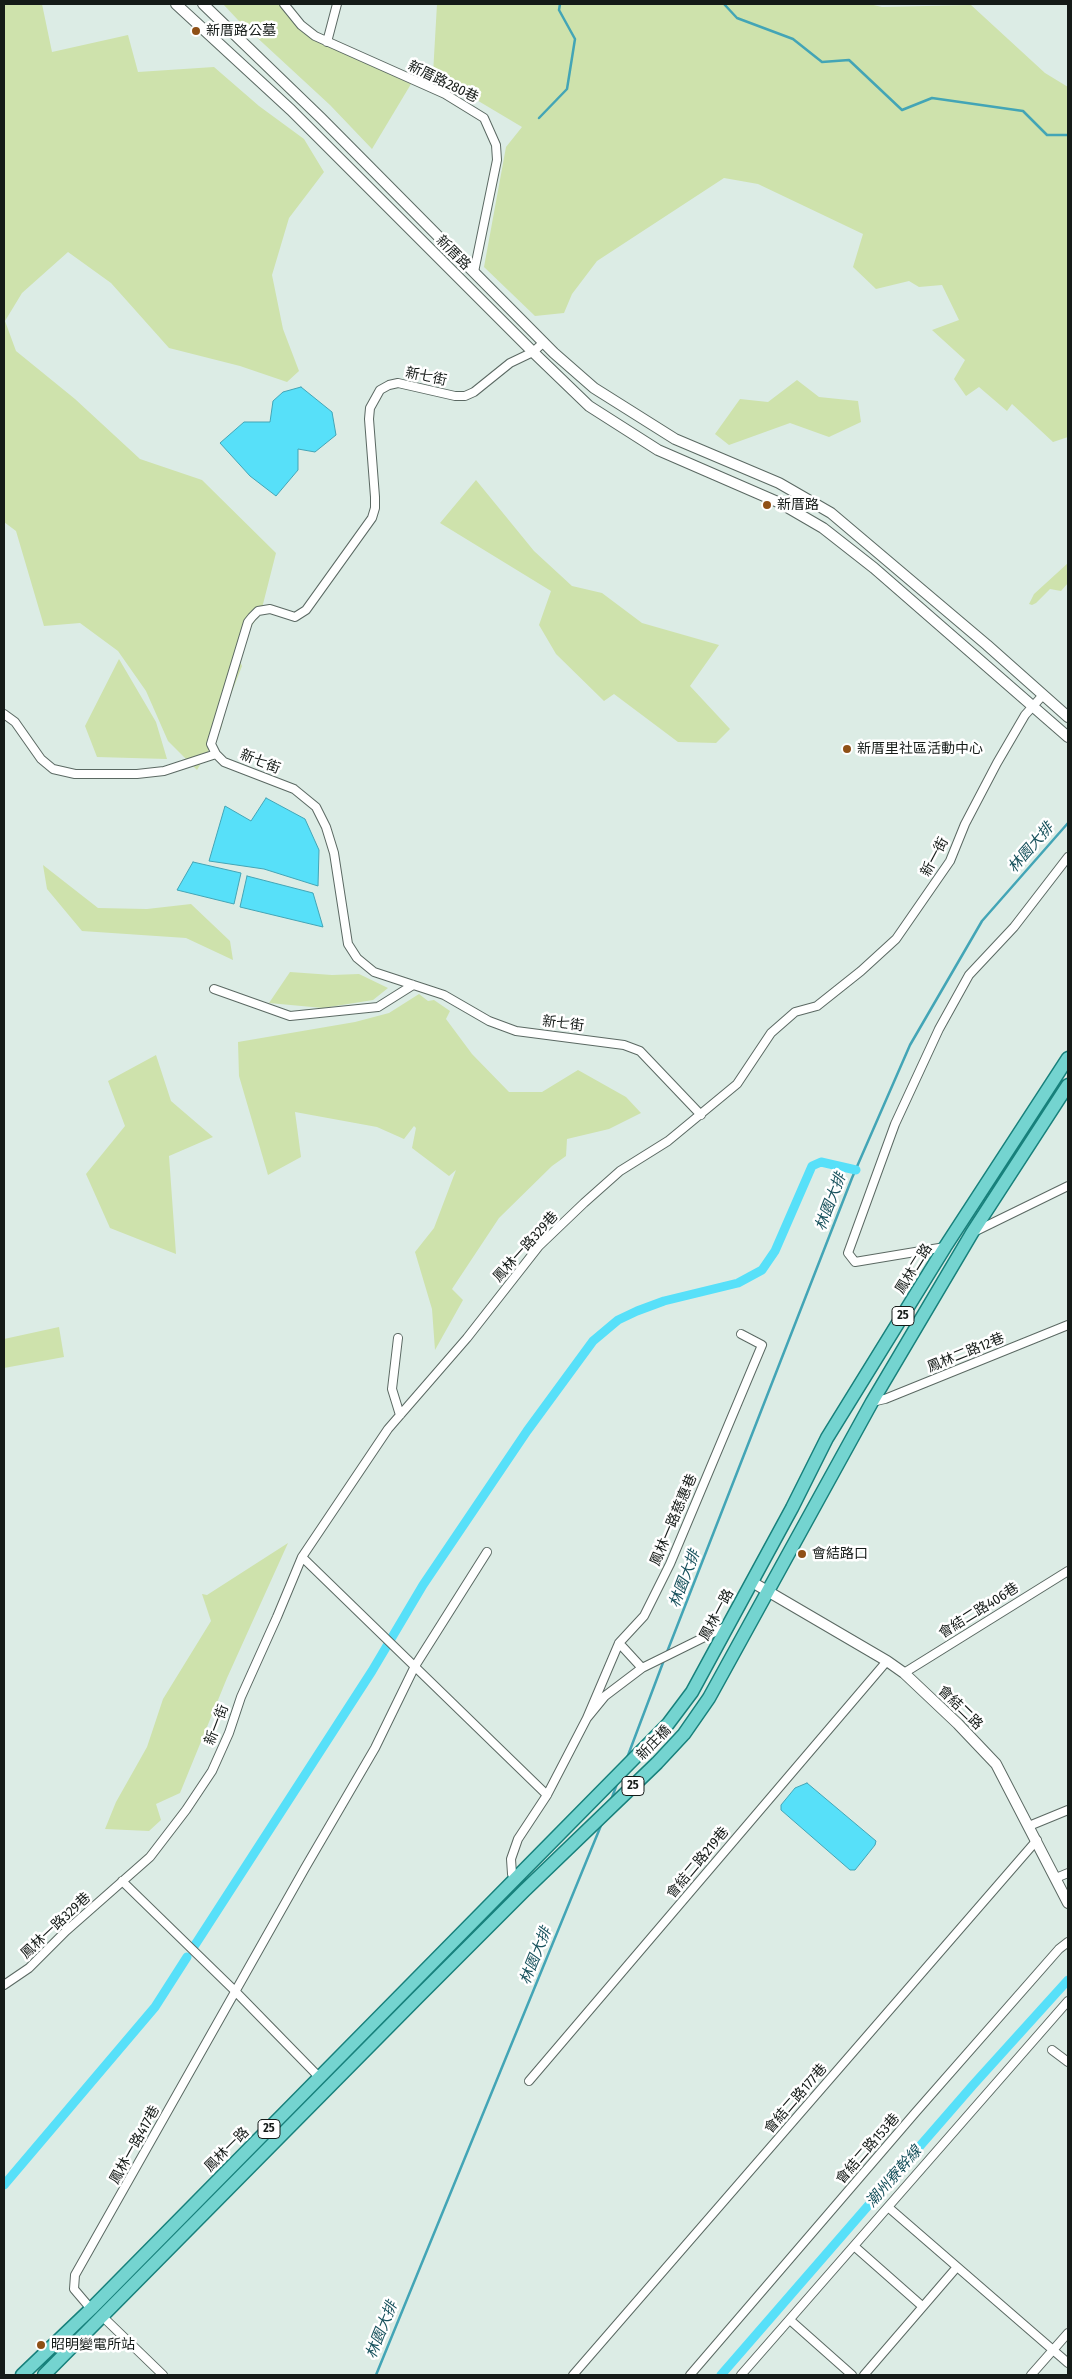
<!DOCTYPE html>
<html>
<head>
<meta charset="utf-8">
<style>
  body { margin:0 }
  #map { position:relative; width:1072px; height:2379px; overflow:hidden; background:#dcece5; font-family:"Fira Sans Condensed",sans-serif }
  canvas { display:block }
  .frame { position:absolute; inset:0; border:5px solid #151b18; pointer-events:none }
</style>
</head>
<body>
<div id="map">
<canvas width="1072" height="2379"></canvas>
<div class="frame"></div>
</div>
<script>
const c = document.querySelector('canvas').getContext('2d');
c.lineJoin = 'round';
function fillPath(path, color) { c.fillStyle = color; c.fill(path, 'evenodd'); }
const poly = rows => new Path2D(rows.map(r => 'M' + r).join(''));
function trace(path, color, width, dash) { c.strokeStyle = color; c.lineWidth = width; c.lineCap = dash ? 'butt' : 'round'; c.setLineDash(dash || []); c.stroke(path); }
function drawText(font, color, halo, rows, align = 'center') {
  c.font = font + ' "Fira Sans Condensed","Noto Sans TC",sans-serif'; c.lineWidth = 5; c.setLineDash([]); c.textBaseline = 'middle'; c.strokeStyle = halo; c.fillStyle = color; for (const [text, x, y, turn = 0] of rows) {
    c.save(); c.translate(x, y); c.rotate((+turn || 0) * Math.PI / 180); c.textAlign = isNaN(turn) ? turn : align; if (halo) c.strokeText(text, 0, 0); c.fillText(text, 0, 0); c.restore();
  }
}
fillPath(poly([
  [4,4,42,4,52,52,128,35,138,72,214,67,259,106,304,139,324,172,289,218,272,275,283,329,299,371,287,382,240,366,169,348,111,283,68,252,22,293,5,321,16,351,75,399,140,459,202,480,276,553,261,612,235,651,242,666,226,707,221,729,197,770,168,741,146,691,118,651,80,623,44,626,16,531,4,522],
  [223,4,283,4,317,39,411,84,372,149,330,105,238,20],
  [437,4,869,4,882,7,971,5,1045,73,1068,87,1068,437,1053,442,1012,404,1007,411,979,387,966,396,954,379,965,360,932,330,959,320,942,285,919,287,909,281,876,289,853,267,863,234,758,184,724,178,597,261,572,294,564,313,535,316,484,267,506,147,522,127,433,74],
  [797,380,819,397,858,401,861,422,829,437,790,423,729,445,715,434,740,399,768,402],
  [476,480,534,551,572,586,602,593,642,623,719,645,690,686,730,729,716,743,678,742,614,694,604,701,556,654,539,625,551,591,440,523],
  [1068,563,1068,583,1061,591,1050,589,1036,603,1032,605,1029,604,1034,594],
  [119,659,156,722,167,759,97,757,85,726],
  [43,865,98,908,147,909,191,904,230,941,233,960,186,938,82,931,47,889],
  [290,972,332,975,359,974,388,988,373,1000,323,1008,269,1003],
  [419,994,428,1001,434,1000,450,1011,446,1019,472,1054,509,1092,542,1092,578,1070,626,1097,641,1113,609,1129,567,1139,566,1156,552,1166,499,1218,452,1289,463,1300,435,1350,432,1309,415,1252,434,1228,456,1170,449,1176,412,1148,416,1128,414,1126,404,1139,377,1127,295,1112,301,1157,268,1175,239,1076,238,1042,355,1022,389,1013],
  [156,1055,171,1101,213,1137,169,1156,176,1254,110,1228,86,1174,125,1126,108,1081],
  [59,1327,64,1357,4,1368,4,1339],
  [288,1543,227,1678,180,1793,156,1804,161,1820,149,1831,105,1829,116,1802,147,1747,163,1699,211,1621,202,1594,207,1595]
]), '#cee2ac');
const water = poly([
  [301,387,332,412,336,435,315,452,298,449,298,470,276,496,250,476,220,443,244,422,270,422,273,401,283,392,301,387],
  [266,798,305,819,319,850,318,886,264,869,209,861,225,806,251,821,266,798],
  [193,862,241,873,234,904,177,890,193,862],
  [247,876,313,893,323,927,240,907,247,876],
  [807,1783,876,1841,875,1845,855,1870,850,1870,781,1810,781,1805,795,1788,807,1783]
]);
fillPath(water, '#57e0f9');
trace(water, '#43a5b6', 1);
trace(poly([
  [724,4,737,18,793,39,822,62,849,60,902,110,932,98,1023,111,1047,135,1068,135],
  [539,118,567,89,575,39,559,10,560,4],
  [667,1652,852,1178,910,1045,982,921,1068,823],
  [627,1758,664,1660],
  [611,1800,617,1784],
  [376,2375,602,1823]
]), '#43a5b6', 2.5);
trace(poly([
  [193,1948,372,1671,423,1585,527,1431,593,1341,618,1320,637,1311,664,1301,738,1283,762,1270,775,1251,812,1166,821,1162,856,1170],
  [4,2185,155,2007,187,1957],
  [721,2375,973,2085,1068,1980]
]), '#57e0f9', 9);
const minor = poly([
  [284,4,301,25,315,36,445,94,484,118,496,145,497,160,474,272],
  [327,42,337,4],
  [544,342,533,352,510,363,474,392,465,396,455,396,398,383,389,385,380,390,370,408,369,419,375,497,375,508,372,518,306,610,295,617,270,609,258,611,252,617,248,622,211,744,216,754,224,762,294,789,316,807,326,827,334,853,348,944,357,958,374,972,444,995,489,1021,516,1031,624,1045,640,1051,701,1115],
  [4,714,15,722,41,759,53,769,75,774,137,774,164,771,216,754],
  [214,989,290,1016,378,1007,413,985],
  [976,1231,1068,1186],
  [945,1247,855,1262,848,1253,895,1124,939,1029,969,975,1014,927,1068,857],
  [398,1338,392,1389,400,1415],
  [872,1402,885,1399,1068,1325],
  [302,1557,547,1795],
  [619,1643,642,1668],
  [904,1673,1068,1571],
  [587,1718,619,1643,644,1616,670,1564,762,1345,741,1334],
  [1029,1826,1068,1810],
  [1056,1878,1068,1873],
  [122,1881,235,1991,320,2078],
  [515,1881,512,1874,511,1859,518,1839,547,1795,587,1718,605,1696,642,1668,727,1626],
  [4,1985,29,1968,66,1931,150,1857,186,1810,212,1771,229,1733,241,1697,277,1617,302,1557,388,1429,467,1338,539,1246,584,1203,620,1171,668,1141,737,1084,771,1033,795,1012,817,1006,861,971,896,939,950,861,965,824,997,763,1025,715,1043,695],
  [1052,2050,1068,2062],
  [529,2081,887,1661],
  [888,2207,1068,2363],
  [854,2246,922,2306],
  [91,2309,74,2289,75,2275,305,1868,375,1748,415,1666,487,1552],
  [103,2317,163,2375],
  [790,2320,852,2375],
  [573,2375,1037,1840],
  [690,2375,915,2113,1059,1949,1068,1942],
  [741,2375,1068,2001],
  [864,2375,957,2267],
  [1031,2375,1068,2333]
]);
const tertiary = poly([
  [176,4,291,110,533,352,589,406,658,450,780,503,823,528,874,568,1068,737],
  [203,4,321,118,554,353,594,388,675,439,779,483,831,513,987,645,1068,717],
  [752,1582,887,1661,904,1673,958,1724,996,1764,1068,1903]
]);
const primary = poly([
  [22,2375,91,2309,668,1724,692,1692,792,1508,827,1438,945,1247,1068,1058],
  [44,2375,418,1997,524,1891,657,1763,684,1734,709,1698,872,1402,972,1233,1068,1085]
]);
trace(minor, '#5b6963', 10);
trace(tertiary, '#5b6963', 12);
trace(primary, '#17807b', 15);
trace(minor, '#fff', 8);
trace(tertiary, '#fff', 10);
trace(primary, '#74d4d0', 12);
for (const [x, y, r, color] of [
  [196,31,5,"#8f5016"],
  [767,505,5,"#8f5016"],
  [847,749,5,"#8f5016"],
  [802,1554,5,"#8f5016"],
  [41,2345,5,"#8f5016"]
]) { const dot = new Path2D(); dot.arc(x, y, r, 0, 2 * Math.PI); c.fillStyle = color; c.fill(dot); trace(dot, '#fff', 2); }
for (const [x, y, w] of [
  [903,1316,22],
  [633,1786,22],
  [269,2129,22]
]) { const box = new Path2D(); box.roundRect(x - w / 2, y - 9.5, w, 19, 4); c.fillStyle = '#fff'; c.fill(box); trace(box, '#151b18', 1); }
drawText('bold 12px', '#151b18', null, [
  ["25",903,1316],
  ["25",633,1786],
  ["25",269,2129]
]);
drawText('14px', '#151b18', '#fff', [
  ["新厝路公墓",206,31],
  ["新厝路",777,505],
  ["新厝里社區活動中心",857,749],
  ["會結路口",812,1554],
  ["昭明變電所站",51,2345]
], 'left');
drawText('14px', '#151b18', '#fff', [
  ["新厝路280巷",443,82,26],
  ["新厝路",453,253,45],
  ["新七街",426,377,12],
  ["新七街",260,762,22],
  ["新一街",935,857,-62],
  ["新七街",563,1024,7],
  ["鳳林一路329巷",526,1247,-48],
  ["鳳林二路",914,1269,-58],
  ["鳳林二路12巷",966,1353,-22],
  ["鳳林一路慈惠巷",674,1520,-67],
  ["會結二路406巷",979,1611,-32],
  ["鳳林一路",717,1615,-62],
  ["會結二路",960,1708,44],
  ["新一街",217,1725,-69],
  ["新庄橋",654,1743,-46],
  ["會結二路219巷",698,1863,-50],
  ["鳳林一路329巷",56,1926,-43],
  ["會結二路177巷",796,2099,-49],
  ["鳳林一路417巷",135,2145,-61],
  ["會結二路153巷",868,2149,-49],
  ["鳳林一路",227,2150,-45]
]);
drawText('italic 15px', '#17515c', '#fff', [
  ["林園大排",1031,848,-49],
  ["林園大排",831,1202,-69],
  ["林園大排",685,1579,-69],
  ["林園大排",536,1956,-68],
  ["潮州寮幹線",894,2177,-49],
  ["林園大排",382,2330,-68]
]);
</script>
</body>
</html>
